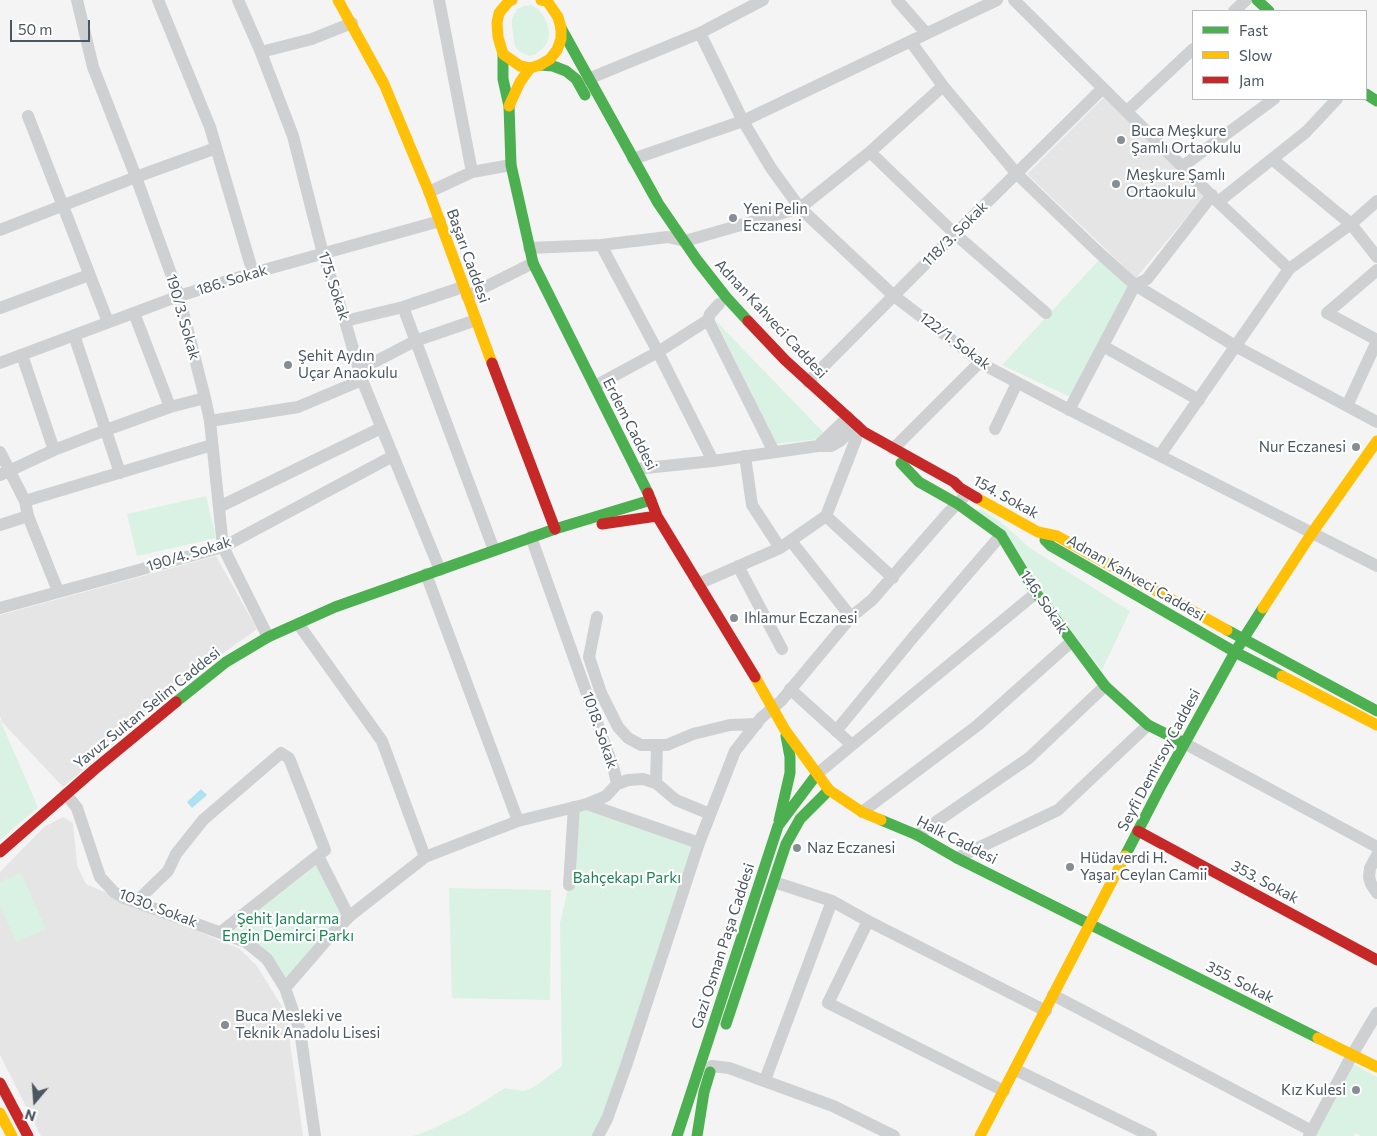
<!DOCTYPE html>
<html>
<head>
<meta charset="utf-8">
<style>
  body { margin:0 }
  #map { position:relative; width:1377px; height:1136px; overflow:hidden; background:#f4f4f4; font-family:Commissioner,sans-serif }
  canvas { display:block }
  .legend { position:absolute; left:1192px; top:10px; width:175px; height:90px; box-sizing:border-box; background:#fff; border:1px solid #b7bbc0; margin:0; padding:6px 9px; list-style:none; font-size:15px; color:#4a5661 }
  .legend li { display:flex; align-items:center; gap:10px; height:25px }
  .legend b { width:25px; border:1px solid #b7bbc0 }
  .north { position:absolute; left:10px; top:1076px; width:50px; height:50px; -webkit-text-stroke:4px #fff; paint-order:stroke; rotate:198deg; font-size:14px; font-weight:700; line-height:20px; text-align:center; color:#4a5661 }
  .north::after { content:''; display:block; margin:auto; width:18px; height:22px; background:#4a5661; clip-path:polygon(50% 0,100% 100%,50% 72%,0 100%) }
  .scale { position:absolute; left:10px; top:20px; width:80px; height:22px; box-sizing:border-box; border:2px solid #4a5661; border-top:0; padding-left:6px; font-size:15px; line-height:18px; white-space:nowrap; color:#4a5661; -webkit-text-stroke:4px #fff; paint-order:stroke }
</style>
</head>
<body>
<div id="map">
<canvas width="1377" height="1136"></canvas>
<ul class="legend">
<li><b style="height:6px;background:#4caf50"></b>Fast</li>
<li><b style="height:6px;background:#ffc107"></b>Slow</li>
<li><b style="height:6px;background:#c62828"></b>Jam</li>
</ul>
<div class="north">N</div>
<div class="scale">50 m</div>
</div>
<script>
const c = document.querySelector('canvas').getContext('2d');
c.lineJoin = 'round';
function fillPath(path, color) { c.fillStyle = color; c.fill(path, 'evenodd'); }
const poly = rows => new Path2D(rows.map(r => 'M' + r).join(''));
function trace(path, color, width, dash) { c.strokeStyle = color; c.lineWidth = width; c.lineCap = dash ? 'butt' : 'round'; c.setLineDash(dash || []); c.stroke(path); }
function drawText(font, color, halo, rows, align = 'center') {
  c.font = font + ' Commissioner,sans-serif'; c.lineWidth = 4.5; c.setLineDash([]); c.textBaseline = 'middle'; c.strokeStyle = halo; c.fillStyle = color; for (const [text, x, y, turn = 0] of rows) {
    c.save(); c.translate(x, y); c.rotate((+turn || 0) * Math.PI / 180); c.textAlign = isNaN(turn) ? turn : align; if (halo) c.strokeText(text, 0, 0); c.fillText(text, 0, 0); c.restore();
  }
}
fillPath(poly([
  [1106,95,1205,195,1136,278,1027,174],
  [216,556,257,629,200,670,63,787,2,722,0,716,0,615],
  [63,817,73,823,77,865,86,884,240,949,257,966,286,1013,303,1136,41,1136,0,1055,0,872,44,827]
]), '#e6e5e6');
fillPath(poly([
  [531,5,538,9,543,15,547,23,549,34,547,43,542,49,536,54,529,56,520,52,515,46,512,27,512,19,517,9,524,6],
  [1099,260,1130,285,1070,397,1002,365],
  [716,321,823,432,819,439,776,444],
  [206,496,216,538,137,556,127,514],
  [976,509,982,510,1001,522,1030,548,1130,611,1102,670],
  [0,720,38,807,0,840],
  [574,807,699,843,597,1136,413,1136,430,1130,467,1112,505,1088,524,1091,534,1087,562,1066,560,923,569,885],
  [318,856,349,917,285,988,267,959,221,932],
  [21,873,46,929,16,942,0,906,0,882],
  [449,888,551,890,550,1000,452,998],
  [1349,1062,1377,1077,1377,1136,1361,1136,1355,1133,1353,1136,1310,1136]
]), '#d9f2e3');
fillPath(poly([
  [201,789,207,795,192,808,187,802]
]), '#aee2f0');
trace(poly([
  [77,0,93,67,136,177,179,296,205,398,210,421,223,547,268,637],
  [158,0,210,127,253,273],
  [238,0,260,50,293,136,323,254,345,321,362,380,440,570],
  [439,0,472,172],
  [897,0,926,33],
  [1014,0,1218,202,1289,269],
  [1234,11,1246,0],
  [700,33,743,121,771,168,800,208,894,296,986,366,1064,407,1377,566],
  [911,42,943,86,1017,174,1096,250,1135,285,1237,347,1377,422],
  [261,52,312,39,352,23],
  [588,79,700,33,763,0],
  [1127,111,1193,49],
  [28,116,108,322],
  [870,152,955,234,1046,313],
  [633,159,743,121,997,0],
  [1272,159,1351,224,1377,257],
  [1183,166,1274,99],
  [429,192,472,172,511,165],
  [1218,202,1306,132,1337,99],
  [0,230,136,177,216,148],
  [601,245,658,352,713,461],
  [529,248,601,245,668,237,685,241,800,208,870,152,943,86],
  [1377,270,1327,313,1377,340],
  [467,296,533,263],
  [403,307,494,550],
  [0,308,89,275],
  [134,313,170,407],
  [708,320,774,452],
  [345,321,403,307,463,287],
  [74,335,120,473],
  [1103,346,1199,400],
  [22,355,54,450],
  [0,363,179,296,253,273,440,221],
  [359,370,415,341,476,320],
  [808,382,955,234,1103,88],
  [595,386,658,352,708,320,710,314,719,304],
  [1347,406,1377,341],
  [1069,410,1135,285,1147,279,1212,195],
  [210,421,298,407,362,380],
  [995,429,1017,383],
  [818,446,848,417],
  [893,449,980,362],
  [0,452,25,501,28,516,58,591],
  [1160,455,1289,269,1351,224,1377,201],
  [745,456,752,505,780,548],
  [636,469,713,461,818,446,831,446,840,441,857,425],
  [0,475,54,450,106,430,170,407,205,398],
  [25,501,212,445],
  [219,507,381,428],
  [826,516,893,578],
  [0,525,28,516],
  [791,541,851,617],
  [738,566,782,649],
  [426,574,518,821],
  [698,584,780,548,826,516,856,439],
  [0,608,223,547,393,456],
  [597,617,589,657,601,693,618,727,628,738,641,745,667,745,693,734,730,725,757,724],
  [299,625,382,741,425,857],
  [790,689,852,745],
  [836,731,915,635,1001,535],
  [1184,743,1377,847],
  [817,774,1036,593],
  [656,783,657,745],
  [617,784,628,780,643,779,656,783,676,800,710,814],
  [66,794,77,808,100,877,114,892,122,897,246,942,267,959,285,988,300,1031,315,1136],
  [587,804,699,843],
  [862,812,978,725,1071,642],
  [917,835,1029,758,1105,686],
  [1377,855,1370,868,1369,877,1371,884,1377,893],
  [318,856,349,917],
  [957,858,1058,810,1148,725],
  [774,882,832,901,868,921,1046,1011],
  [569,885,574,807],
  [136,902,168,871,176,854,203,820,281,753,289,758,325,850,221,932],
  [868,921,828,1003,1004,1091],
  [285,988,330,936,351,915,425,857,518,821,587,804,606,796,617,784,614,770,531,537],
  [1053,995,1312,1131],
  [712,1066,729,1068,833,1106,894,1136],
  [1016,1070,1151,1136],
  [765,1080,832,901],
  [598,1136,607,1119,627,1063,699,843,735,751,761,718,781,701,851,617,872,600,948,513,963,498],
  [1309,1136,1352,1055,1377,1013]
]), '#ced0d2', 12);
trace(poly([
  [1257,0,1269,11],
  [561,28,658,203,697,260,726,297,748,321],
  [503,54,503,79,509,106,511,165,533,263,648,493],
  [540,65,553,66,566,71,576,79,585,95],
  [1366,94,1377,101],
  [901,463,919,482,958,504,1001,535,1036,593,1105,686,1148,725,1184,743],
  [1045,540,1051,546,1235,652,1282,676],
  [1227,630,1377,711],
  [176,702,226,662,268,637,335,607,555,529,651,500],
  [881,820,917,835,957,858,1318,1038],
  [779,821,790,773,790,757,786,736],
  [1125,856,1161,786,1235,652,1263,608],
  [726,1024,786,844,800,819,829,790],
  [677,1136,778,826,817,774],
  [697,1136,704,1092,710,1072]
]), '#4caf50', 11);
trace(poly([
  [338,0,384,84,429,192,492,363],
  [512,0,509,1,499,13,497,23,498,37,503,54,520,66,530,68,540,65,550,59,557,50,561,39,561,28,558,17,547,1,541,0],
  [509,106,520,82,530,68],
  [977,498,1038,532,1057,536,1227,630],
  [1263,608,1312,533,1377,441],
  [1282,676,1377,725],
  [755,677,785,730,829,790,862,812,881,820],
  [1318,1038,1377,1067],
  [0,1113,12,1136],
  [980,1136,1125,856]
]), '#ffc107', 11);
trace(poly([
  [748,321,785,360,864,432,954,482,960,488,977,498],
  [492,363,555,529],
  [648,493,657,516,755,677],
  [602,524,657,516],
  [1138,831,1377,960],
  [0,852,95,769,176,702],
  [0,1083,28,1136]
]), '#c62828', 11);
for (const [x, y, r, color] of [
  [1121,140,5,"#868d94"],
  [1116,184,5,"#868d94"],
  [733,218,5,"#868d94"],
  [288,365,5,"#868d94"],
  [1356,447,5,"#868d94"],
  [734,618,5,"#868d94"],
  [797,848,5,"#868d94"],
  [1070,867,5,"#868d94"],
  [225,1025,5,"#868d94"],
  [1356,1090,5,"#868d94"]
]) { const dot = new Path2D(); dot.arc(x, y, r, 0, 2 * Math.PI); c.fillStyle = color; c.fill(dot); trace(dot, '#fff', 2); }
drawText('15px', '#4a5661', '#fff', [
  ["Buca Meşkure",1131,131],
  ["Şamlı Ortaokulu",1131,148],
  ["Meşkure Şamlı",1126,175],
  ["Ortaokulu",1126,192],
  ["Yeni Pelin",743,209],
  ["Eczanesi",743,226],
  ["Şehit Aydın",298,356],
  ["Uçar Anaokulu",298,373],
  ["Nur Eczanesi",1346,447,"right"],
  ["Ihlamur Eczanesi",744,618],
  ["Naz Eczanesi",807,848],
  ["Hüdaverdi H.",1080,858],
  ["Yaşar Ceylan Camii",1080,875],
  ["Buca Mesleki ve",235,1016],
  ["Teknik Anadolu Lisesi",235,1033],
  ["Kız Kulesi",1346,1090,"right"]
], 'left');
drawText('15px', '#4a5661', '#fff', [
  ["118/3. Sokak",955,234,-45],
  ["Başarı Caddesi",468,256,70],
  ["186. Sokak",232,280,-17],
  ["175. Sokak",334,286,72],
  ["190/3. Sokak",183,317,74],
  ["Adnan Kahveci Caddesi",771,319,47],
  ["122/1. Sokak",955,341,37],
  ["Erdem Caddesi",630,424,63],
  ["154. Sokak",1006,497,29],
  ["190/4. Sokak",189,554,-17],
  ["Adnan Kahveci Caddesi",1136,578,30],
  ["146. Sokak",1044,602,56],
  ["Yavuz Sultan Selim Caddesi",147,708,-39],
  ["1018. Sokak",600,730,71],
  ["Seyfi Demirsoy Caddesi",1159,760,-62],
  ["Halk Caddesi",957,840,27],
  ["353. Sokak",1265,882,28],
  ["1030. Sokak",158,908,21],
  ["Gazi Osman Paşa Caddesi",723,946,-72],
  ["355. Sokak",1240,982,27]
]);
drawText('15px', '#17864f', '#fff', [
  ["Bahçekapı Parkı",627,878],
  ["Şehit Jandarma",288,919],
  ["Engin Demirci Parkı",288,936]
]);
</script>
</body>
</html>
